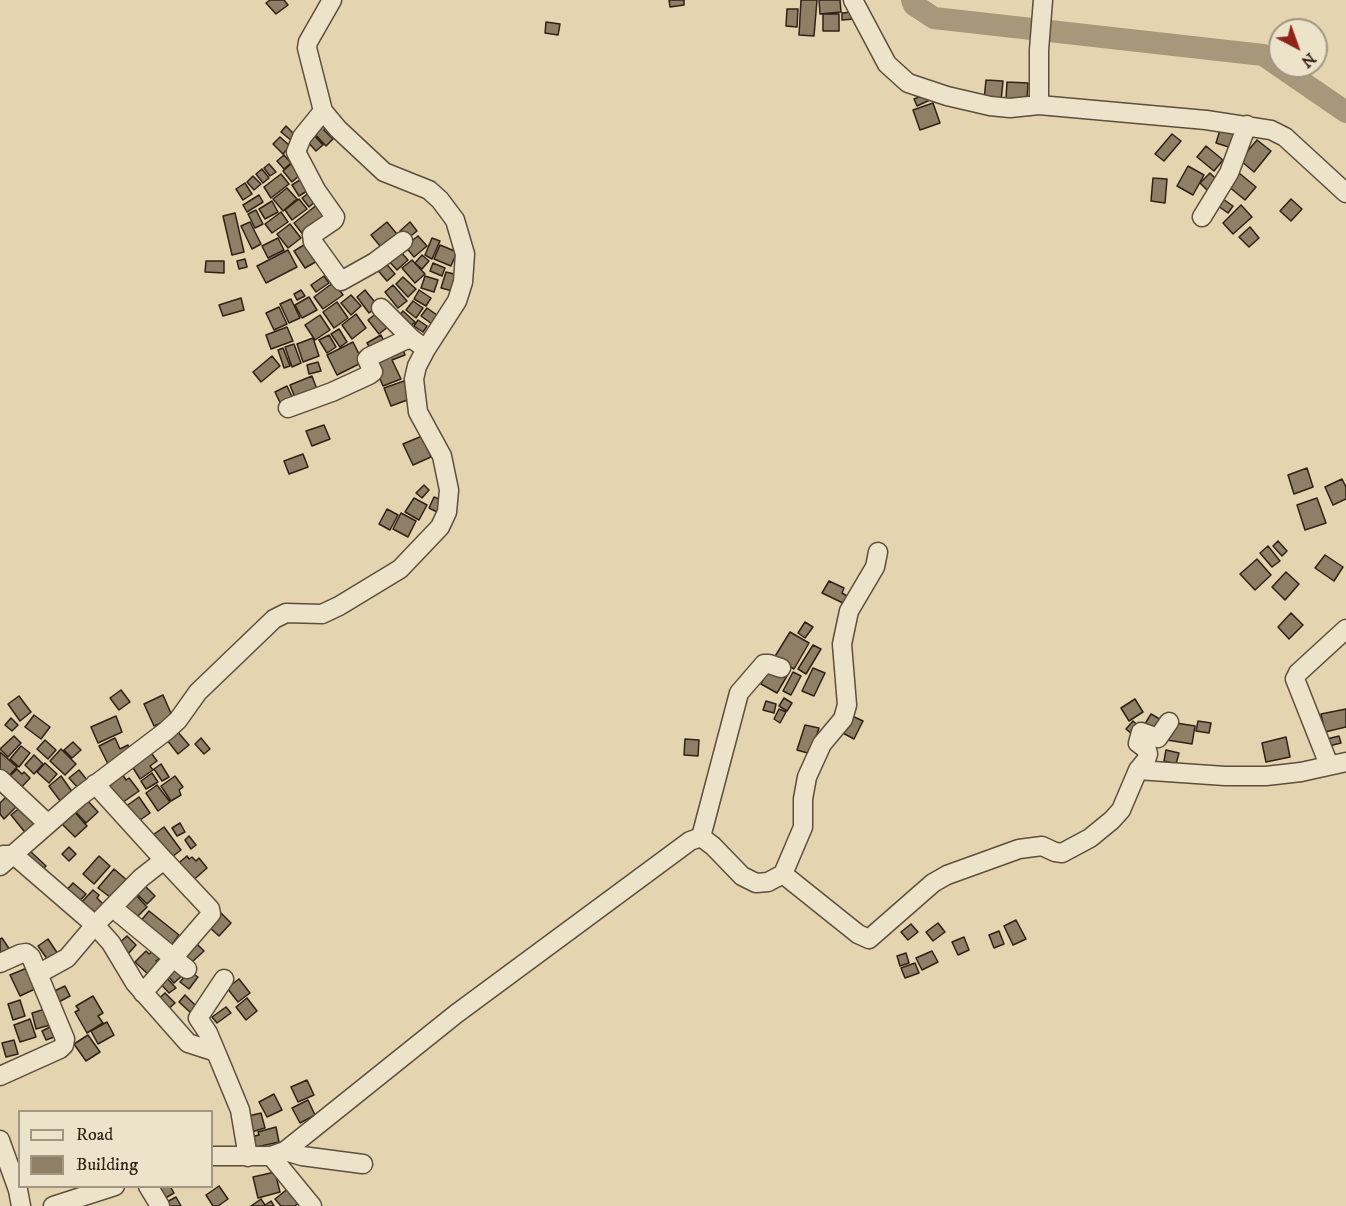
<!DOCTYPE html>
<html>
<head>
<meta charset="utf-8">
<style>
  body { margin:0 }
  #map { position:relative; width:1346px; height:1206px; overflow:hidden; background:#e4d4af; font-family:"IM FELL DW Pica",serif }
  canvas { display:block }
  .legend { position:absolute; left:18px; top:1110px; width:195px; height:78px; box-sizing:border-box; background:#ede3cb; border:2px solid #a19683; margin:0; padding:8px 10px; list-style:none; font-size:18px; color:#302217 }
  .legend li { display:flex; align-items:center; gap:12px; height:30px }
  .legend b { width:30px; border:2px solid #a19683 }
  .north { position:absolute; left:1268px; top:18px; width:60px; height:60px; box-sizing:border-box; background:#ede3cb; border:2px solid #a19683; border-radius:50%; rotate:139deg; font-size:16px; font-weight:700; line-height:24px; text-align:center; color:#302217 }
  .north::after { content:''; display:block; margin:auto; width:21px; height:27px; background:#8f2418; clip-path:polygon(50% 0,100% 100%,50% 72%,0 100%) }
</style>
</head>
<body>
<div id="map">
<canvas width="1346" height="1206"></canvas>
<ul class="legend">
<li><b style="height:8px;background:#ede3cb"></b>Road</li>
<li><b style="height:16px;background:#8e7f66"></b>Building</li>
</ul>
<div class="north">N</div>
</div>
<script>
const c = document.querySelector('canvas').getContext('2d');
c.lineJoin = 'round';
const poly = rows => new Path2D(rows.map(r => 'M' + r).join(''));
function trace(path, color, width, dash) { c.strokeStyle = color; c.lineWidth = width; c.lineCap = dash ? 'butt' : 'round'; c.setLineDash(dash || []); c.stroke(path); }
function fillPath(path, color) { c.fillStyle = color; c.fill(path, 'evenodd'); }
trace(poly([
  [912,0,914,5,934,18,1263,55,1346,112]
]), '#a7977b', 22);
const building = poly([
  [270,0,284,0,288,5,276,14,266,3,270,0],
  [669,0,684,0,684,5,670,7,669,0],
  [801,0,817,0,814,36,799,35,801,0],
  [819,0,840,0,841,12,820,14,819,0],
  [787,9,798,9,797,27,786,26,787,9],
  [853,12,854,19,842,20,842,13,853,12],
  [823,14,839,14,839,31,823,31,823,14],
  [546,22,560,24,558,35,545,33,546,22],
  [986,80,1003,81,1001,101,984,100,986,80],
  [1007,82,1028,83,1027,100,1006,99,1007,82],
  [929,93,932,99,917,106,914,99,929,93],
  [933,103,940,123,920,130,913,110,933,103],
  [320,120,327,127,324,130,333,139,326,146,312,131,320,120],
  [286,126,296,136,292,141,281,132,286,126],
  [1220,130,1239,135,1235,149,1216,143,1220,130],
  [313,134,323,145,316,151,306,140,313,134],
  [1172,134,1181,141,1164,161,1155,154,1172,134],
  [280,137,290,146,283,154,273,144,280,137],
  [1257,140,1271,151,1254,172,1240,160,1257,140],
  [1206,146,1223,160,1214,171,1197,157,1206,146],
  [284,155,291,163,284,169,277,161,284,155],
  [269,164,276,172,270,176,264,168,269,164],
  [291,164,300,175,292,182,283,171,291,164],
  [1188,166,1204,175,1193,195,1177,186,1188,166],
  [262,169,269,178,263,183,256,174,262,169],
  [1210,173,1220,183,1210,193,1200,183,1210,173],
  [1239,173,1256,187,1245,200,1228,186,1239,173],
  [281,174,289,184,271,198,264,187,281,174],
  [253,176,261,184,254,190,247,182,253,176],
  [303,178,310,189,299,196,292,185,303,178],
  [1153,178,1167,179,1165,203,1151,201,1153,178],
  [245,183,252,194,243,200,236,189,245,183],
  [287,188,297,199,283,211,273,199,287,188],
  [310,192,316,201,309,207,302,198,310,192],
  [259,195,263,202,247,212,243,205,259,195],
  [299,199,307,209,292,220,285,210,299,199],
  [1223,199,1233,206,1228,213,1218,206,1223,199],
  [1291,199,1302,209,1291,221,1280,211,1291,199],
  [272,201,278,212,265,219,259,209,272,201],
  [318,204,329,218,305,237,294,223,318,204],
  [1241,205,1252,217,1233,234,1223,223,1241,205],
  [256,210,263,224,255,228,248,214,256,210],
  [281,212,288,222,272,233,265,224,281,212],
  [235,213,244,252,232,255,223,216,235,213],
  [250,222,261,244,252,249,241,226,250,222],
  [387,222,401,239,385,252,371,235,387,222],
  [410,222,417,231,407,239,400,231,410,222],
  [290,224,301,238,288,248,277,234,290,224],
  [1250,227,1259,238,1249,247,1239,237,1250,227],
  [418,236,427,246,414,257,405,246,418,236],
  [278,238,284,250,268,258,262,246,278,238],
  [432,238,440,241,432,259,425,255,432,238],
  [309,242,319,260,305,268,294,251,309,242],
  [440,245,457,252,451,266,434,259,440,245],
  [397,248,408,260,397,270,386,258,397,248],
  [288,250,297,267,266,283,257,266,288,250],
  [422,255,429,261,422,269,415,263,422,255],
  [245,259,247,267,239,269,237,261,245,259],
  [383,260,395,274,387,281,375,267,383,260],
  [412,260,425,274,415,283,402,268,412,260],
  [206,261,224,261,224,273,205,272,206,261],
  [433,263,445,268,442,276,430,271,433,263],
  [446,272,458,275,453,291,441,288,446,272],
  [324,276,329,283,316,292,311,285,324,276],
  [425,276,438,280,434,292,421,288,425,276],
  [403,277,416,289,408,297,396,284,403,277],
  [334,282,343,295,323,309,314,297,334,282],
  [393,285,407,301,398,308,385,292,393,285],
  [301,290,305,296,297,300,294,294,301,290],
  [365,290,378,306,369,313,357,297,365,290],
  [419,290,431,298,426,306,414,299,419,290],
  [351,295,361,306,351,315,341,303,351,295],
  [309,297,317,310,302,318,295,305,309,297],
  [241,298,244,310,223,316,219,305,241,298],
  [291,299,300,318,289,323,280,304,291,299],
  [413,301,423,308,416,318,406,310,413,301],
  [337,302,348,318,334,328,323,312,337,302],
  [279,307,287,324,274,330,266,313,279,307],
  [427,308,437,315,432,324,421,316,427,308],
  [403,311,415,322,410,327,398,317,403,311],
  [378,312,389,326,379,334,368,320,378,312],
  [356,314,366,328,352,339,342,325,356,314],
  [320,315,330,330,315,340,305,325,320,315],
  [418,320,427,326,423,332,414,326,418,320],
  [287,327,293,341,271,349,266,335,287,327],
  [339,329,347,342,340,347,331,334,339,329],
  [329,335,336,347,327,353,319,340,329,335],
  [381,335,386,346,373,353,367,343,381,335],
  [313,338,319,356,303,362,297,344,313,338],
  [353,342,363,362,337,375,327,355,353,342],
  [294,344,301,363,292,367,285,347,294,344],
  [401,344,405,355,392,360,401,379,383,386,373,363,401,344],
  [283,348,290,366,284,368,278,350,283,348],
  [272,356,280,366,261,382,253,372,272,356],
  [318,362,321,371,309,374,307,365,318,362],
  [312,376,319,395,297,403,290,385,312,376],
  [404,381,410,399,391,406,384,388,404,381],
  [287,386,295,403,283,409,275,392,287,386],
  [324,425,330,439,312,446,306,431,324,425],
  [422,436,431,457,413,465,403,444,422,436],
  [303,454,308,467,289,474,284,461,303,454],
  [1307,468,1313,487,1294,494,1288,475,1307,468],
  [1342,479,1346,487,1346,499,1333,505,1325,487,1342,479],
  [424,485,429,490,422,498,416,493,424,485],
  [434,497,444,501,439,513,429,508,434,497],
  [414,498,427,505,419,520,405,512,414,498],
  [1317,498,1326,523,1305,530,1297,505,1317,498],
  [387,509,398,515,390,530,379,524,387,509],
  [401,513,416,521,408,537,393,529,401,513],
  [1278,541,1287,551,1282,556,1273,546,1278,541],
  [1268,546,1280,561,1272,567,1260,553,1268,546],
  [1325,555,1343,567,1334,581,1315,568,1325,555],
  [1257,559,1271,575,1255,590,1240,574,1257,559],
  [1286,572,1299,584,1285,600,1272,587,1286,572],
  [829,581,844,588,842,593,847,596,843,603,822,593,829,581],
  [1291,613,1303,625,1289,639,1278,627,1291,613],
  [805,622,813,627,805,638,798,633,805,622],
  [790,632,809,643,794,669,774,658,790,632],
  [813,645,821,649,806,674,798,669,813,645],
  [771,666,787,676,777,693,761,684,771,666],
  [813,668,825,673,814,696,802,691,813,668],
  [793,672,801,676,791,695,783,691,793,672],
  [121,690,130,702,119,710,110,698,121,690],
  [163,695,173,718,154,726,144,704,163,695],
  [19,696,31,712,20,721,8,704,19,696],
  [784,698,792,703,787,711,779,706,784,698],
  [1135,699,1143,712,1129,721,1121,708,1135,699],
  [766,701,776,704,774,713,763,710,766,701],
  [779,709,786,712,780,723,774,719,779,709],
  [1346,709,1346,727,1325,732,1321,714,1346,709],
  [1151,714,1165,722,1157,736,1143,727,1151,714],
  [34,715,50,727,41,739,25,727,34,715],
  [850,715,863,721,854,739,841,732,850,715],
  [116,716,122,732,98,743,91,727,116,716],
  [11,718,18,725,12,731,5,725,11,718],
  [1133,721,1140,727,1133,735,1126,729,1133,721],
  [1198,721,1211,723,1209,733,1196,731,1198,721],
  [1170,722,1195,726,1192,744,1167,740,1170,722],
  [805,725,819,728,811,754,797,750,805,725],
  [177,731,189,745,178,754,167,740,177,731],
  [14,736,21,743,8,757,0,749,14,736],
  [1339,736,1341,743,1329,746,1327,739,1339,736],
  [1286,737,1290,757,1266,762,1262,743,1286,737],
  [115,738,120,749,128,745,130,751,108,764,99,746,115,738],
  [201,738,210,749,204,754,195,744,201,738],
  [685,739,699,740,698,756,684,755,685,739],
  [45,740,56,750,48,759,37,749,45,740],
  [73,742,81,750,72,758,64,750,73,742],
  [21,746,30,753,19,767,10,759,21,746],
  [61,749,76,764,65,775,50,761,61,749],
  [149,750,157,761,150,766,153,770,140,779,130,763,149,750],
  [1166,750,1179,753,1176,764,1164,761,1166,750],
  [0,752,17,767,6,779,0,774,0,752],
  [34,755,43,764,34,774,25,765,34,755],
  [45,763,57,774,49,783,37,772,45,763],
  [161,764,169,777,162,781,154,769,161,764],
  [17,769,22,774,24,772,30,778,18,791,6,780,17,769],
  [119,769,126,780,129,778,139,791,119,805,102,782,119,769],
  [79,770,87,780,78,788,69,778,79,770],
  [152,773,158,782,146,789,141,781,152,773],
  [61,776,73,793,61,802,49,786,61,776],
  [175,776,183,787,179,790,181,795,171,801,161,786,175,776],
  [157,785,170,802,158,811,146,793,157,785],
  [10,793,20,803,4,819,0,814,0,803,10,793],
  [139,797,150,813,136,823,125,807,139,797],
  [86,799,98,812,86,823,74,810,86,799],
  [23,805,40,825,28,836,11,815,23,805],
  [72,809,87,826,75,837,59,821,72,809],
  [180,823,185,832,177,836,172,828,180,823],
  [164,827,181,850,168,860,150,837,164,827],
  [189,836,196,845,191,849,185,840,189,836],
  [69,847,76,854,69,861,62,854,69,847],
  [30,851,46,866,37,875,21,860,30,851],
  [99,856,110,866,94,884,83,874,99,856],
  [187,856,189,859,192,857,196,861,199,858,207,868,189,884,174,867,187,856],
  [114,869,129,882,114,900,98,888,114,869],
  [73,883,86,894,75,906,63,894,73,883],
  [143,884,155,896,147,904,135,892,143,884],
  [93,890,99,895,97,898,106,907,92,922,76,908,93,890],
  [135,894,147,907,134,920,122,907,135,894],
  [149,911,179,935,169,948,139,923,149,911],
  [220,912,231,923,219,936,208,926,220,912],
  [1016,920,1026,939,1013,945,1004,926,1016,920],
  [938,923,945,932,933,941,926,932,938,923],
  [911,924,918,932,908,940,901,932,911,924],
  [999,931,1004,944,994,948,989,935,999,931],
  [127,936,136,945,128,954,118,944,127,936],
  [964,937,969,950,958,955,952,942,964,937],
  [2,938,12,953,0,960,0,939,2,938],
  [48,939,58,954,48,960,38,946,48,939],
  [195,942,204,951,192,962,183,952,195,942],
  [146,951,149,954,153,951,160,958,156,961,162,966,151,977,135,962,146,951],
  [932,951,938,962,922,970,916,958,932,951],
  [906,953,909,963,900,966,897,956,906,953],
  [174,960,185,973,174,983,163,970,174,960],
  [915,963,919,973,905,978,901,968,915,963],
  [27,968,37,988,20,996,10,975,27,968],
  [189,971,198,977,189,989,180,982,189,971],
  [164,975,176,988,169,993,158,981,164,975],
  [239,979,250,993,238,1002,227,988,239,979],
  [65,986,70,996,55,1004,50,993,65,986],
  [165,993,175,1003,164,1013,155,1002,165,993],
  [185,995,197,1007,191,1013,179,1002,185,995],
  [93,996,103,1013,98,1016,103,1023,87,1033,75,1012,79,1010,76,1006,93,996],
  [247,998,257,1011,246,1020,236,1007,247,998],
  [20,1000,25,1016,13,1020,8,1004,20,1000],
  [226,1007,231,1013,217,1023,212,1017,226,1007],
  [45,1009,50,1025,36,1029,32,1013,45,1009],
  [30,1019,36,1037,20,1042,14,1025,30,1019],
  [107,1022,114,1035,98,1044,91,1031,107,1022],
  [52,1026,57,1036,46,1040,42,1031,52,1026],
  [88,1035,100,1052,86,1061,74,1044,88,1035],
  [14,1040,18,1054,6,1057,2,1043,14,1040],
  [307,1080,314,1095,298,1102,291,1087,307,1080],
  [274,1094,282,1110,267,1117,259,1102,274,1094],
  [308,1100,315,1115,300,1123,292,1108,308,1100],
  [261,1113,265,1128,248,1133,244,1117,261,1113],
  [276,1127,279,1142,252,1148,250,1137,259,1135,258,1132,276,1127],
  [275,1172,280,1192,258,1198,253,1177,275,1172],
  [154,1186,170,1186,174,1193,162,1200,154,1186],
  [219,1186,228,1199,218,1206,213,1206,206,1195,219,1186],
  [290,1187,302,1200,295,1206,281,1206,275,1199,290,1187],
  [176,1197,181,1206,166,1206,165,1203,176,1197],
  [261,1199,265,1205,271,1201,274,1206,251,1206,261,1199]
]);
fillPath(building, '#8e7f66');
trace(building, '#302217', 1.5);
const minor = poly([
  [853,0,887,64,908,83,947,96,990,106,1010,108,1039,105],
  [1043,0,1039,50,1039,105,1206,120,1271,130,1285,137,1346,193],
  [323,111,302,137,296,152,316,190,335,217,334,220,312,235,313,242,341,281,375,262,403,241],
  [1202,217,1229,173,1247,125],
  [381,308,412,339],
  [288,408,332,392,369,375,373,372,367,359,369,357,405,340,412,339,426,349],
  [1329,765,1295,679,1298,673,1346,629],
  [1138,770,1146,760,1148,754,1147,750,1138,743,1141,732,1158,738,1169,722],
  [0,779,48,824],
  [95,784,164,860],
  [701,837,739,693,764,664,769,664,781,668],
  [3,855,14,855,95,925,111,943,135,983,188,1043,216,1052,240,1110,248,1157],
  [0,866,79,797,166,731,178,720,198,692,274,619,286,613,322,614,339,606,400,569,440,527,447,512,449,490,442,456,418,412,414,379,417,366,426,349,457,301,463,282,465,254,455,220,440,200,429,190,384,172,338,129,323,111,307,48,308,42,332,0],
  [783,874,858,934,869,939,933,883,947,875,1019,849,1042,846,1055,852,1062,853,1090,838,1112,820,1121,810,1138,770,1225,776,1266,776,1301,772,1346,762],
  [113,908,187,969],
  [0,963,20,954,26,953,31,957,65,1039,64,1045,60,1049,0,1076],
  [38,974,67,958,95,925,141,878,164,860,210,909,211,914,143,993],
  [216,1052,208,1033,198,1018,224,979],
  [0,1140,18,1190,21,1206],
  [285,1151,302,1156,363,1164],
  [212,1156,271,1156,285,1151,456,1014,690,841,701,837,713,846,742,876,756,883,768,882,783,874,803,827,803,799,807,777,822,744,843,719,847,705,842,644,849,611,875,567,878,552],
  [271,1156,312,1206],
  [148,1186,160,1206],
  [53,1206,115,1186]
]);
trace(minor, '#5d4e3d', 21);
trace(minor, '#ede3cb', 18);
</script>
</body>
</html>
